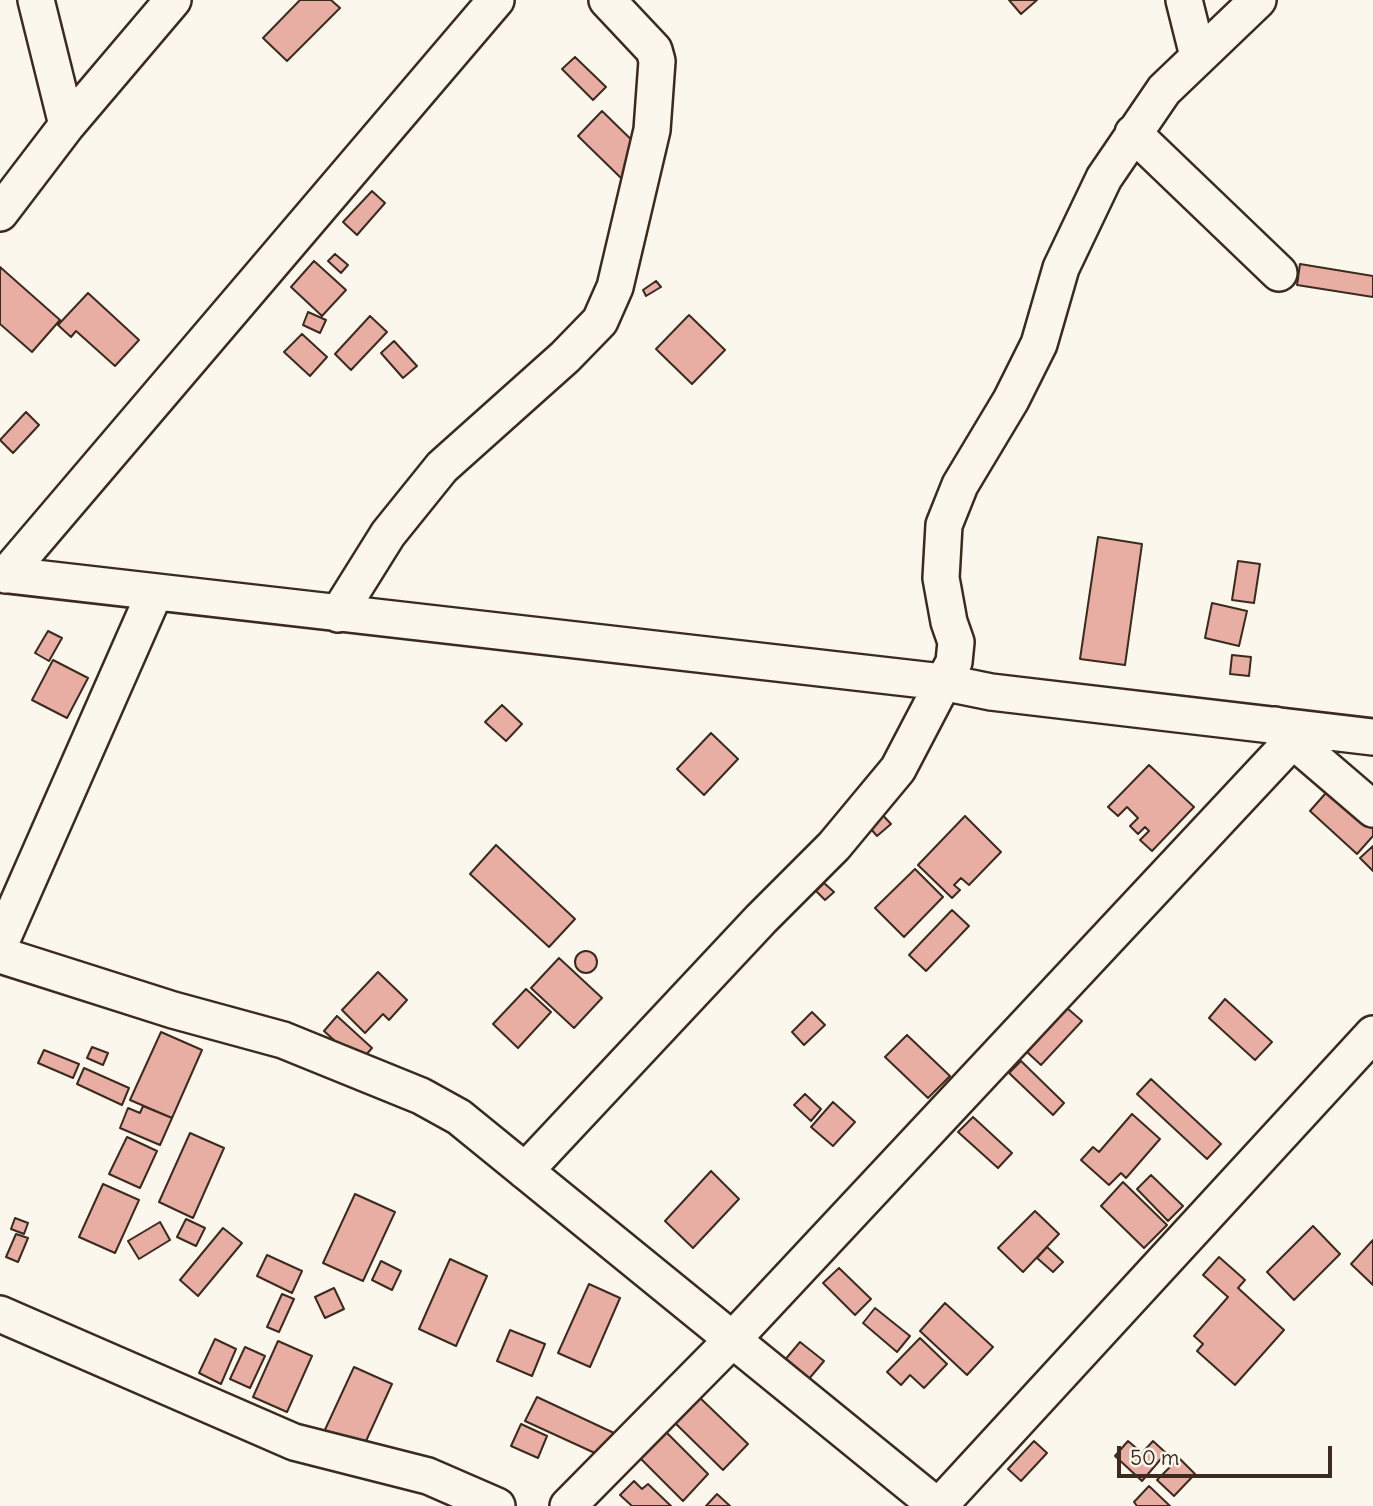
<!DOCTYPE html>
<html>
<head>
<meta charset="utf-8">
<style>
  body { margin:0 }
  #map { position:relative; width:1373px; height:1506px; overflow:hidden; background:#fbf7ec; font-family:Delius,sans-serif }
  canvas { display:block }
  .scale { position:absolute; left:1117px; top:1446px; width:215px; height:32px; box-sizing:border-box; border:4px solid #3b2a1e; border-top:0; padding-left:9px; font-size:21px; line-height:24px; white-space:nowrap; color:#3b2a1e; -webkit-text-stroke:5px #fbf7ec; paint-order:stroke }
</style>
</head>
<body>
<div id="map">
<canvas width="1373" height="1506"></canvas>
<div class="scale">50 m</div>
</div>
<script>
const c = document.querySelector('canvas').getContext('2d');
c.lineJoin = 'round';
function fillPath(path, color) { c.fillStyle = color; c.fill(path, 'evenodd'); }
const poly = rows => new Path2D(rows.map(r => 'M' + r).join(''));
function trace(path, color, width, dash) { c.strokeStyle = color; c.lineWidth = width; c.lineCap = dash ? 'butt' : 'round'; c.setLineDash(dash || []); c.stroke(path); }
const building = poly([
  [300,0,331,0,340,8,287,61,263,38,300,0],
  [1009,0,1037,0,1021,14,1009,0],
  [575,57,606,87,593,100,562,69,575,57],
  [602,111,645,153,621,178,578,136,602,111],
  [372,191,385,203,357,235,343,222,372,191],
  [335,254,348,265,341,273,328,261,335,254],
  [314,261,346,290,322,316,291,287,314,261],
  [1300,264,1373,276,1373,297,1297,285,1300,264],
  [0,267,60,320,32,352,0,324,0,267],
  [656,281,661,287,646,296,643,290,656,281],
  [88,293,139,340,115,366,76,331,71,337,58,325,88,293],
  [308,312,326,320,320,333,303,325,308,312],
  [689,315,725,350,692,384,656,349,689,315],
  [370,316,387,332,351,370,335,354,370,316],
  [302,334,327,357,310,376,284,352,302,334],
  [394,341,417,366,403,378,381,353,394,341],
  [26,412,39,425,13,453,0,440,26,412],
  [1098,537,1142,544,1125,665,1080,659,1098,537],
  [1238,561,1260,564,1254,603,1232,600,1238,561],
  [1212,603,1247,611,1239,646,1205,638,1212,603],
  [48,631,62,638,49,661,35,653,48,631],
  [1232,655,1251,657,1249,676,1230,674,1232,655],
  [53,660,88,678,67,718,32,700,53,660],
  [502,705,522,724,506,741,485,722,502,705],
  [711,733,738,759,704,795,677,769,711,733],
  [1149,765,1194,807,1152,851,1140,840,1149,831,1145,827,1138,834,1130,826,1138,818,1127,807,1118,816,1108,807,1149,765],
  [1332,786,1373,824,1373,836,1357,854,1310,811,1332,786],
  [877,809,891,824,877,836,864,821,877,809],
  [965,816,1001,852,969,885,961,878,954,885,960,890,952,898,918,865,965,816],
  [496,845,575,919,549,947,470,874,496,845],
  [1373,846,1373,871,1360,858,1373,846],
  [915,869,943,897,904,937,875,908,915,869],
  [824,883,834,892,825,900,816,891,824,883],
  [952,910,969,926,926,971,909,955,952,910],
  '575 962a11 11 0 1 1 22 0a11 11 0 1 1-22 0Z',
  [559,958,602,998,574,1028,531,988,559,958],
  [378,972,407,1000,389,1020,383,1014,365,1033,342,1010,378,972],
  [526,989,551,1012,518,1048,493,1024,526,989],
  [1225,999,1272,1042,1255,1060,1209,1018,1225,999],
  [1067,1008,1082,1021,1041,1065,1027,1052,1067,1008],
  [812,1012,825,1025,804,1045,792,1032,812,1012],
  [337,1016,372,1048,359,1063,324,1031,337,1016],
  [161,1032,202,1050,172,1118,130,1100,161,1032],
  [907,1035,950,1076,928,1098,885,1057,907,1035],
  [92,1047,108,1053,103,1065,87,1058,92,1047],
  [44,1050,79,1064,73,1078,38,1063,44,1050],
  [1021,1061,1064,1103,1053,1115,1009,1073,1021,1061],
  [84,1068,129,1088,122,1105,77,1084,84,1068],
  [1151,1079,1221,1144,1207,1159,1137,1094,1151,1079],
  [805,1094,821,1109,811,1121,794,1105,805,1094],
  [833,1102,855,1122,833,1146,811,1127,833,1102],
  [143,1106,172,1118,160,1145,120,1128,128,1108,140,1113,143,1106],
  [1132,1114,1160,1139,1126,1178,1121,1173,1109,1185,1081,1160,1093,1147,1099,1152,1132,1114],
  [973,1117,1012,1153,998,1168,958,1132,973,1117],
  [190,1133,224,1148,193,1218,159,1202,190,1133],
  [127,1137,157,1151,140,1188,109,1174,127,1137],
  [711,1171,739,1199,693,1248,665,1221,711,1171],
  [1151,1175,1183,1206,1168,1221,1137,1189,1151,1175],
  [1123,1182,1167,1225,1144,1248,1101,1206,1123,1182],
  [103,1184,139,1200,115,1253,79,1237,103,1184],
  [355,1194,395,1212,363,1281,323,1263,355,1194],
  [1035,1211,1059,1234,1023,1272,998,1248,1035,1211],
  [15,1218,28,1223,24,1234,11,1229,15,1218],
  [186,1219,205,1228,196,1246,177,1237,186,1219],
  [160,1222,170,1240,139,1259,128,1241,160,1222],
  [1313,1226,1340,1254,1294,1300,1267,1272,1313,1226],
  [223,1228,242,1243,198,1296,180,1280,223,1228],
  [16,1234,28,1238,18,1262,6,1257,16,1234],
  [1373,1240,1373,1285,1351,1264,1373,1240],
  [1047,1247,1063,1262,1053,1272,1037,1258,1047,1247],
  [267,1255,302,1271,292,1293,257,1276,267,1255],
  [1219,1257,1245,1280,1238,1288,1284,1330,1235,1385,1197,1351,1203,1344,1194,1336,1228,1297,1203,1275,1219,1257],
  [450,1259,487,1276,456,1346,419,1329,450,1259],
  [381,1261,401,1271,392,1290,372,1280,381,1261],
  [839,1268,871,1299,855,1315,823,1283,839,1268],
  [589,1284,620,1298,590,1367,558,1353,589,1284],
  [334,1288,344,1309,325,1318,315,1297,334,1288],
  [282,1294,294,1299,279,1332,267,1327,282,1294],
  [945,1303,993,1347,967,1375,920,1331,945,1303],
  [875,1308,910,1336,897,1352,863,1323,875,1308],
  [510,1330,545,1344,532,1376,497,1361,510,1330],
  [920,1338,947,1364,924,1388,910,1375,901,1385,887,1372,920,1338],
  [215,1339,236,1349,221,1384,199,1373,215,1339],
  [278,1341,312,1356,287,1412,253,1397,278,1341],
  [800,1342,824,1361,808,1380,784,1361,800,1342],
  [245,1347,265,1356,250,1388,230,1379,245,1347],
  [354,1367,392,1384,361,1452,323,1434,354,1367],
  [697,1395,748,1444,723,1470,672,1420,697,1395],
  [537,1397,614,1433,597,1454,525,1421,537,1397],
  [521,1424,547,1436,538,1458,511,1446,521,1424],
  [666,1432,708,1474,683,1501,640,1458,666,1432],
  [1034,1441,1047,1453,1021,1481,1008,1469,1034,1441],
  [1128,1441,1142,1453,1153,1441,1166,1453,1142,1481,1115,1456,1128,1441],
  [1179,1458,1195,1474,1174,1496,1157,1480,1179,1458],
  [634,1481,642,1489,648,1484,671,1506,632,1506,620,1495,634,1481],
  [1149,1486,1170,1506,1137,1506,1134,1502,1149,1486],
  [717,1494,730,1506,706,1506,717,1494]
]);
fillPath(building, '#e8aea3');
trace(building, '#3b2a1e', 2);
const street = poly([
  [36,0,67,125],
  [1184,0,1198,56],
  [1133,133,1279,273],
  [0,213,67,125,173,0],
  [0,574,942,682,991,692,1373,737],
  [6,575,496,0],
  [338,614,388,534,442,467,565,357,600,321,615,287,652,130,657,61,654,50,607,0],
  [1275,725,1373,809],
  [0,944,155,592],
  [0,955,173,1010,283,1040,421,1096,459,1117,937,1506],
  [525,1171,761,919,834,846,898,769,954,662,956,642,949,622,941,578,944,525,960,485,1011,400,1039,344,1061,268,1104,178,1164,90,1258,0],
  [0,1314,294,1442,428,1476,497,1506],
  [568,1506,733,1339,1293,740],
  [939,1506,1373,1034]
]);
trace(street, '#3b2a1e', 40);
trace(street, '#fbf7ec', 35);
</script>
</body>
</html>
